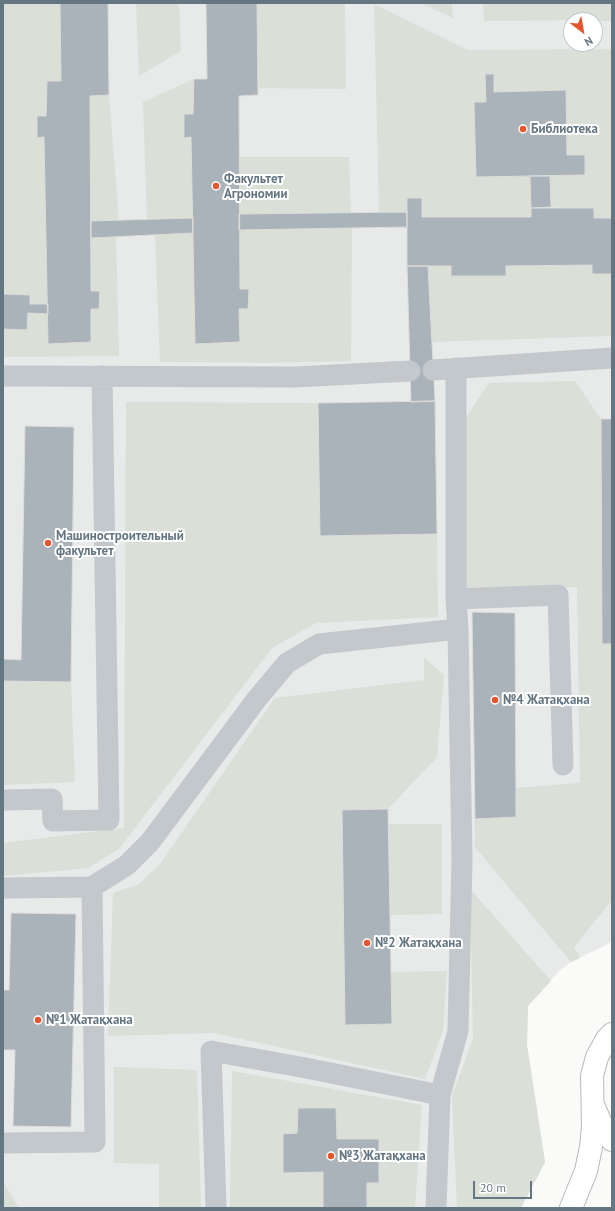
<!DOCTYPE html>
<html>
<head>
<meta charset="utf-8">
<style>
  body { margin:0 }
  #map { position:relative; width:615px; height:1211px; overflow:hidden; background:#fafaf8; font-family:"PT Sans",sans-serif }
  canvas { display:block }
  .frame { position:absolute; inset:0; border:4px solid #657683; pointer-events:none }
  .north { position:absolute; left:563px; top:12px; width:40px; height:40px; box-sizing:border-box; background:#fff; border:1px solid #c1c8cd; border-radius:50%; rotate:149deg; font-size:11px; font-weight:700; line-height:16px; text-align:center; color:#657683 }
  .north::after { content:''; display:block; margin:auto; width:14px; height:18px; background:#e4572e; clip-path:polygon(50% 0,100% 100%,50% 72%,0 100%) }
  .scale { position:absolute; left:473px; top:1181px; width:59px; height:18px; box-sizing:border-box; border:2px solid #657683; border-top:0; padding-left:5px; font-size:12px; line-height:14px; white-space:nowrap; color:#657683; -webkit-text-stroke:3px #fff; paint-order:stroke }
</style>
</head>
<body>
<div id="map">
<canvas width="615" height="1211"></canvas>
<div class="frame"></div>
<div class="north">N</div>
<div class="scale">20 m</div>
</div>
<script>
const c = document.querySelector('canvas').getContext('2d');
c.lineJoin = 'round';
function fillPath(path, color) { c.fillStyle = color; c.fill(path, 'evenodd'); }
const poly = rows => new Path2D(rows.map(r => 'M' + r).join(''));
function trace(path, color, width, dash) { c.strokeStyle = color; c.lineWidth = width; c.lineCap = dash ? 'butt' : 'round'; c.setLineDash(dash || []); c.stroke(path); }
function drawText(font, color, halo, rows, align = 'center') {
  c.font = font + ' "PT Sans",sans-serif'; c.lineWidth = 4; c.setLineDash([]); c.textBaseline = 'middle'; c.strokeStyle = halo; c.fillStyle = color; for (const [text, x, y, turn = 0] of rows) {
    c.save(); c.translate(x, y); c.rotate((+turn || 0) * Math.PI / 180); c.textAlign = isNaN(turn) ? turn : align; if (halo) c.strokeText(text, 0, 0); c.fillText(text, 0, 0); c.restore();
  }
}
fillPath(poly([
  [3,3,612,3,612,942,571,962,560,970,528,1005,527,1045,545,1162,521,1208,3,1208],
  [571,20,595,20,595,44,571,44]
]), '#e8e9e9');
fillPath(poly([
  [3,3,60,3,61,81,47,81,46,116,37,116,37,137,44,137,48,304,30,304,30,295,3,294],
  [136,3,179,3,181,51,139,76],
  [257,3,345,3,346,89,257,88],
  [421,3,452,3,453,18],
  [483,3,612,3,612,21,595,21,595,20,484,21],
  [374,4,468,50,612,49,612,218,594,218,593,208,551,207,550,176,585,175,585,155,567,155,566,91,494,92,494,74,486,102,474,102,476,177,530,176,531,217,422,217,407,212,379,212],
  [194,79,193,114,184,115,184,138,191,137,193,218,147,219,143,102],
  [109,95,119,220,91,221,90,96],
  [239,157,349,157,351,213,239,214],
  [352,228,351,361,263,363,160,362,155,235,193,233,195,344,240,342,239,309,248,309,249,290,240,289,239,230],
  [116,236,119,356,3,357,3,329,27,330,28,313,48,314,48,344,91,342,91,309,99,309,100,292,91,291,91,238],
  [592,265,612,274,612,336,432,342,428,266,451,266,451,276,506,276,506,266],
  [575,381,601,419,602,644,612,644,612,900,574,947,580,958,571,962,475,847,475,819,516,817,516,788,580,783,577,587,465,591,463,422,489,383],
  [126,402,318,403,320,536,437,534,438,617,316,623,272,648,119,849,88,868,3,876,3,843,124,828],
  [424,658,444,675,437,757,388,809,342,810,345,1024,391,972,447,971,443,1031,425,1079,214,1033,108,1036,113,893,139,884,160,864,275,698,424,680],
  [3,681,71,682,75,782,3,785],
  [389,824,442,824,442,914,390,915],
  [470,889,551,981,528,1006,527,1045,545,1162,521,1208,457,1208,452,1096,473,1039],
  [114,1067,197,1070,201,1208,159,1208,159,1164,114,1163],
  [232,1071,422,1105,415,1208,367,1208,367,1183,379,1183,379,1139,337,1139,336,1108,298,1108,297,1133,283,1134,283,1172,323,1172,323,1208,230,1208],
  [3,1182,19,1208,3,1208]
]), '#dadfd7');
const building = poly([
  [60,3,108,3,109,95,90,96,91,291,100,291,99,309,91,309,91,342,48,344,44,137,37,138,37,116,46,116,47,81,61,81,60,3],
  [206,3,257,3,258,95,239,96,240,289,249,289,248,309,239,309,240,342,195,344,191,137,184,138,184,114,193,114,194,79,207,79,206,3],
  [485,74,494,74,494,92,566,90,567,155,585,155,585,175,476,177,474,102,486,102,485,74],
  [530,176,550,176,551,207,531,208,530,176],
  [407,198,422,198,422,217,531,217,531,208,594,208,594,218,612,218,612,274,592,274,592,265,506,266,506,276,451,276,451,266,407,266,407,198],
  [407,212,407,227,239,230,239,214,407,212],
  [193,218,193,233,91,238,91,221,193,218],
  [407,266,428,266,435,401,411,402,407,266],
  [3,294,30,295,30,304,48,304,48,314,28,313,27,330,3,329,3,294],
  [435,401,437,534,320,536,318,403,435,401],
  [601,419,612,419,612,644,602,644,601,419],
  [25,426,74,427,71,682,3,681,3,659,21,660,25,426],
  [472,612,515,613,516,817,475,819,472,612],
  [388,809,392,1024,345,1025,342,810,388,809],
  [11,913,76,914,71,1127,13,1126,15,1050,3,1050,3,990,9,990,11,913],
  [298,1108,336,1108,337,1139,379,1139,379,1183,367,1183,367,1208,323,1208,323,1172,283,1173,283,1134,297,1133,298,1108]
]);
fillPath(building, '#aab3b9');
trace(building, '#dcdcda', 1);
const major = poly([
  [594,1107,603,1128,612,1140],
  [571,1208,586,1171,591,1147,593,1127,592,1076,597,1057,607,1039,612,1034]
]);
trace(major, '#b5babe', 24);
trace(poly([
  [433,370,612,358],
  [3,376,296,377,410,371],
  [456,599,558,595,563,765],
  [3,800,52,799,53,821,109,820,102,376],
  [92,887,127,865,150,842,256,700,287,663,319,644,458,629],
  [3,888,92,887,95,1142,3,1143],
  [216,1208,211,1051,306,1068,440,1095],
  [436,1208,440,1095,458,1031,462,859,458,629,456,599,456,368]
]), '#c3c8cc', 21);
trace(major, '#fff', 22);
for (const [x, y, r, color] of [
  [523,129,4,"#e4572e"],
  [216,186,4,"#e4572e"],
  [48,543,4,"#e4572e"],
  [495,700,4,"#e4572e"],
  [367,943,4,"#e4572e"],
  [38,1020,4,"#e4572e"],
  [331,1156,4,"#e4572e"]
]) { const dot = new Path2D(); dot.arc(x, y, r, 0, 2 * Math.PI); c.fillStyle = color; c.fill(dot); trace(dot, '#fff', 1.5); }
drawText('bold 13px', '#657683', '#fff', [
  ["Библиотека",531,129],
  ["Факультет",224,179],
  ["Агрономии",224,194],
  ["Машиностроительный",56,536],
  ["факультет",56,551],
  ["№4 Жатақхана",503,700],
  ["№2 Жатақхана",375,943],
  ["№1 Жатақхана",46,1020],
  ["№3 Жатақхана",339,1156]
], 'left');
</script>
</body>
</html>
